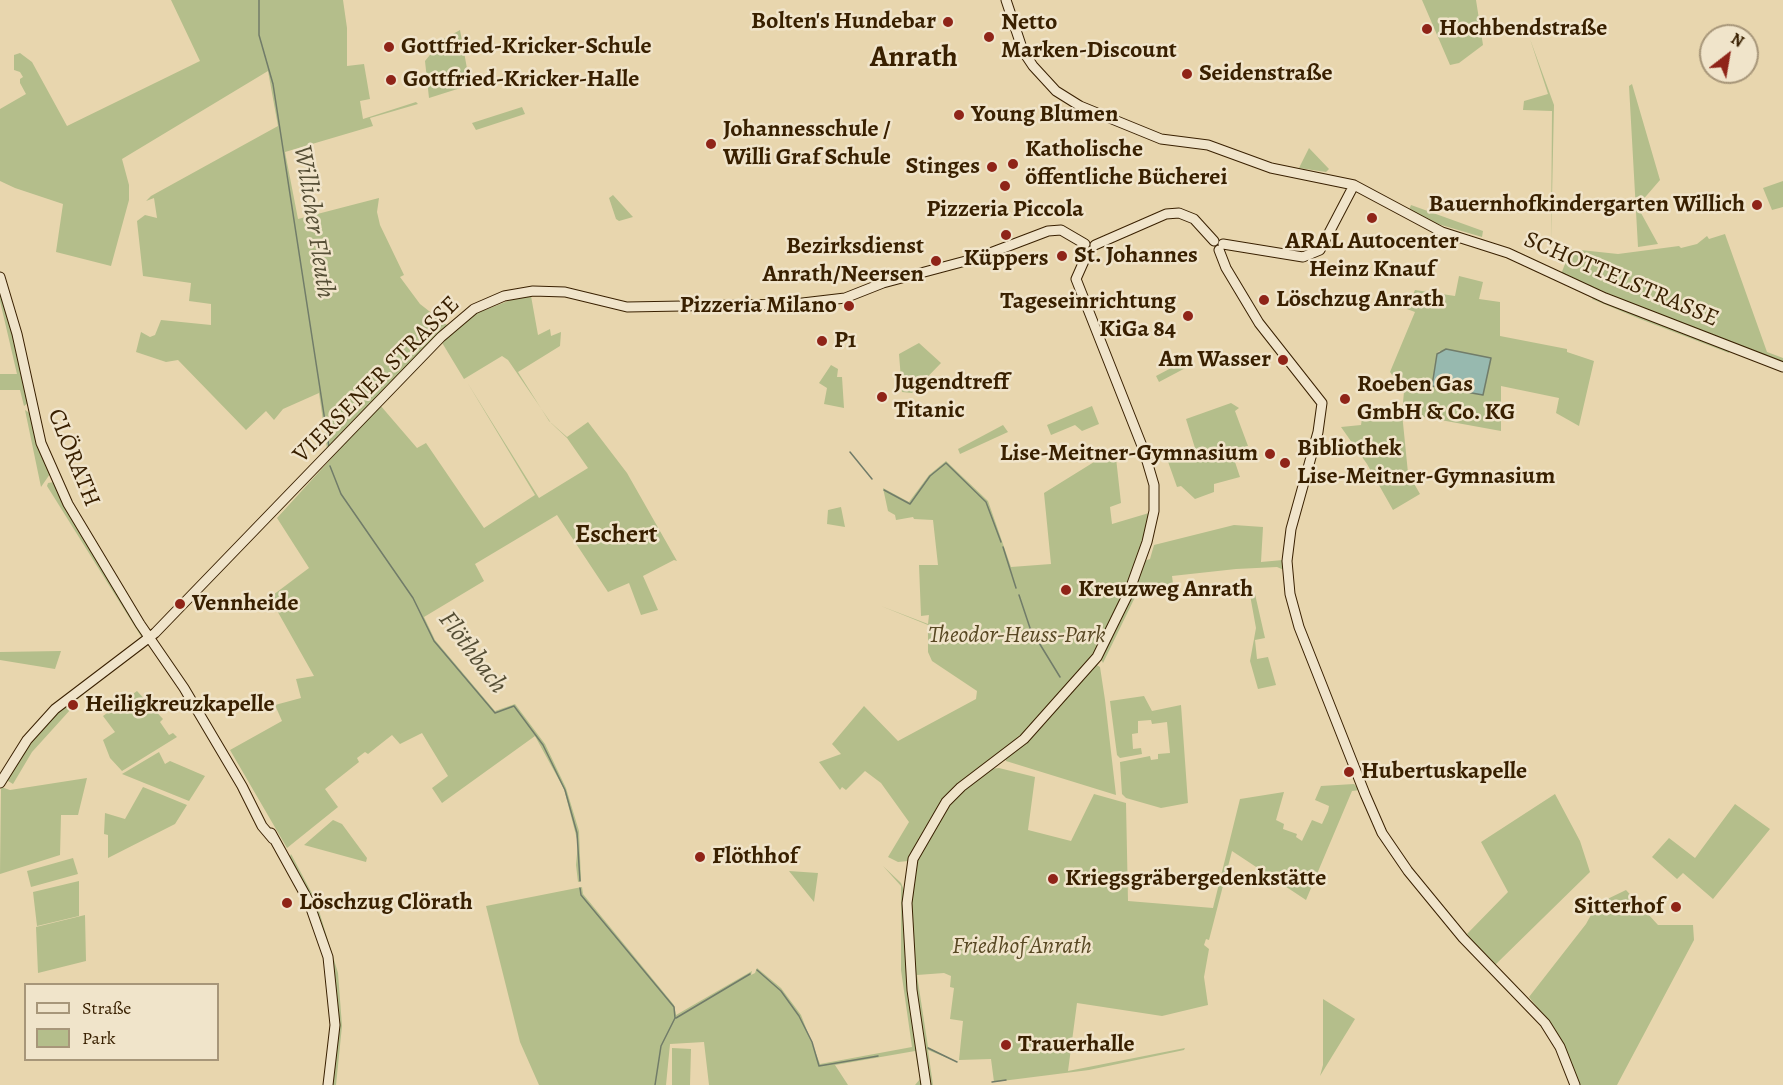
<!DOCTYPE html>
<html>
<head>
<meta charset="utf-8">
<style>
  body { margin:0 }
  #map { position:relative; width:1783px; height:1085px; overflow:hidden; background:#e8d6ae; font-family:Alegreya,serif }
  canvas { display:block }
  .legend { position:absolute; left:24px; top:983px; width:195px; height:78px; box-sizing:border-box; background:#f0e4ca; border:2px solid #a79679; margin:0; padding:8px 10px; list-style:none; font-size:18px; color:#392000 }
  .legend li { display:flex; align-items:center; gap:12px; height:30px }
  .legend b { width:30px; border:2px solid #a79679 }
  .north { position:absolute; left:1699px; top:24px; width:60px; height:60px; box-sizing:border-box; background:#f0e4ca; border:2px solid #a79679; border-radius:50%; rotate:31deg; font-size:16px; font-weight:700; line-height:24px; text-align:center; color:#392000 }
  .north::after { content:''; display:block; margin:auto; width:21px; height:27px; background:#8f2418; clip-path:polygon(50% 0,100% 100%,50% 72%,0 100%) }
</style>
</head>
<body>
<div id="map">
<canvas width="1783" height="1085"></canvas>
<ul class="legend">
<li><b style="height:8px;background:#f0e4ca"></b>Straße</li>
<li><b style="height:16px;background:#b4be8b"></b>Park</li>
</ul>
<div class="north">N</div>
</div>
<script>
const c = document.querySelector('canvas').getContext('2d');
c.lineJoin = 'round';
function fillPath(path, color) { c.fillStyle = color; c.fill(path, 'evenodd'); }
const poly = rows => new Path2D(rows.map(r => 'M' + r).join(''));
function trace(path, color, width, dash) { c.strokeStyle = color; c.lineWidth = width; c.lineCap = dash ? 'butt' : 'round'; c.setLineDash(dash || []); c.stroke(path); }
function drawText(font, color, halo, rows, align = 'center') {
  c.font = font + ' Alegreya,serif'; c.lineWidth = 5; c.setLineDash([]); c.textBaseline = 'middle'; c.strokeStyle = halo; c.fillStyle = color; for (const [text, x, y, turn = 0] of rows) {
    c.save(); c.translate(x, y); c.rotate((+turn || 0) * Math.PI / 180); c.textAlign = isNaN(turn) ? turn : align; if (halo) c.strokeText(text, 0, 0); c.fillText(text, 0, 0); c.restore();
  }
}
fillPath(poly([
  [171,0,343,0,347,28,347,66,364,64,370,99,360,101,363,119,416,102,418,104,370,118,373,126,285,152,298,219,379,198,377,212,380,225,404,275,400,277,420,304,447,325,327,449,319,393,283,409,274,420,266,411,246,430,178,360,166,362,136,352,141,332,150,337,155,335,161,320,211,325,211,304,189,301,191,283,143,276,137,221,145,215,157,218,154,198,146,201,151,196,278,126,268,71,122,159,129,185,129,200,111,266,56,252,63,204,15,188,0,181,0,109,26,94,20,83,20,79,23,77,20,72,14,70,14,55,20,53,32,62,67,126,200,61],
  [1422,0,1476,0,1483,45,1459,63,1450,65],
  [460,30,470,85,429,98,425,61,442,40],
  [1530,39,1554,105,1551,243,1552,111,1523,110,1524,101,1548,94],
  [1632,84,1660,180,1641,202,1641,213,1658,244,1638,247,1629,86],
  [522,107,525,114,476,130,472,123],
  [1309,148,1329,169,1326,172,1299,168],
  [1783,181,1783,207,1772,210,1763,188],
  [613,195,633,217,619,221,616,219,609,198],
  [1411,205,1483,231,1482,237,1431,222,1409,210],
  [1725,234,1767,352,1783,358,1783,364,1611,298,1561,274,1571,249,1618,254,1679,246,1681,248,1697,244,1707,236,1709,239],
  [1459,276,1483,282,1479,299,1500,302,1500,336,1567,349,1567,352,1594,361,1579,426,1556,413,1559,398,1501,386,1501,431,1402,413,1408,473,1420,494,1393,510,1367,464,1341,427,1361,425,1364,406,1402,413,1404,392,1390,372,1415,312,1407,309,1415,290,1455,296],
  [1439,351,1491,358,1483,395,1432,386,1437,354],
  [0,284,28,403,24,406,20,390,0,390,0,374,17,374,0,301],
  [531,296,538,335,550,329,551,336,561,332,560,346,518,372,549,421,567,437,588,422,627,473,677,561,674,560,643,576,658,610,641,615,629,583,608,592,557,515,475,564,484,581,424,617,435,640,495,711,515,704,545,744,566,788,579,831,581,881,578,882,576,865,578,843,564,789,535,736,442,803,432,788,448,776,422,733,400,744,392,735,368,754,365,752,357,758,359,762,325,789,338,807,287,848,230,750,282,721,275,705,301,698,296,679,314,676,275,607,273,595,309,568,277,518,380,405,417,448,426,443,484,528,535,495,467,382,539,498,588,468,567,438,551,423,508,360,502,356,464,379,441,341,483,307,485,310,513,299],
  [1594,297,1730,350,1729,353,1640,319,1592,299],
  [919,343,941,363,912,393,902,392,899,354],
  [1190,358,1193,364,1159,382,1156,376],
  [831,365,838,369,837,377,842,377,844,408,824,404,827,388,819,383],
  [1231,403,1239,408,1235,411,1248,446,1231,450,1240,477,1214,484,1214,492,1195,499,1181,486,1177,487,1166,456,1195,448,1186,419],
  [1092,406,1099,424,1082,431,1075,425,1051,435,1047,425],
  [25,410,31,414,50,474,41,487],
  [1003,425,1008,432,960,454,958,449],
  [1115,449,1121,503,1110,507,1112,524,1149,513,1143,547,1127,593,1097,652,1036,724,945,799,930,819,908,861,898,862,888,857,909,822,881,783,865,771,846,790,842,787,840,790,819,762,841,754,832,744,864,706,898,741,976,699,977,691,932,661,928,652,928,625,881,606,928,624,929,615,921,616,919,565,938,565,933,520,914,519,913,517,896,520,895,515,888,511,883,488,909,502,929,475,946,461,988,501,1011,567,1051,564,1044,493],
  [54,482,143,635,142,638,47,486,48,483],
  [841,507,845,527,827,524,828,510],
  [1234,525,1263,527,1261,562,1283,560,1284,570,1277,567,1236,569,1172,576,1174,591,1151,594,1139,589,1103,663,1100,657,1144,561,1150,559,1154,545],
  [1255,594,1265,638,1255,640,1257,659,1268,657,1276,685,1258,689,1250,661,1256,628,1250,595],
  [61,651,55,669,0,660,0,652],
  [1095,664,1100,667,1105,700,1116,795,1006,761,1005,757],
  [137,691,163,719,160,722,169,735,173,733,177,737,122,771,110,758,103,740,115,732,103,716],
  [76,695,79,698,70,704,71,709,32,752,13,784,5,779,23,751,52,716],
  [1144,696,1152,711,1181,705,1188,803,1161,808,1126,798,1122,794,1120,762,1150,756,1151,760,1158,759,1158,754,1170,753,1167,722,1152,724,1151,720,1138,721,1138,733,1132,734,1133,749,1141,748,1142,754,1120,758,1117,755,1110,701],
  [159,752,165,764,170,761,205,776,189,801,122,774],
  [999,768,1035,777,1028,830,1071,841,1094,794,1126,803,1128,901,1213,908,1240,799,1284,792,1276,820,1284,824,1283,829,1297,834,1296,837,1302,841,1312,820,1322,824,1328,811,1329,806,1315,800,1321,786,1354,784,1360,790,1352,791,1306,900,1232,851,1209,940,1206,939,1204,945,1209,949,1204,977,1208,1005,1162,1016,1077,1003,1068,1071,1185,1048,1184,1050,1089,1070,994,1082,991,1059,959,1060,963,1021,950,1019,954,988,950,987,951,976,944,973,917,975,928,1047,957,1062,928,1050,933,1085,929,1085,914,983,910,896,913,871,930,831,957,794,989,769],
  [87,778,78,815,61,815,60,855,0,874,1,787,10,790],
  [143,787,187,805,175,824,108,858,108,835,104,834,105,813,125,819],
  [1555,794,1580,841,1590,872,1495,965,1465,936,1508,892,1481,842],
  [1735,804,1770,829,1713,899,1683,873,1677,879,1652,857,1669,838,1695,858],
  [333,820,342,824,367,858,366,862,304,845],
  [291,854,316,901,338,973,342,1026,336,1085,331,1085,334,972,289,859],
  [73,858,78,874,31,887,27,871],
  [883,866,901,883,904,890,905,929,923,1085,915,1085,920,1079,915,1051,835,1065,848,1085,709,1085,704,1042,670,1044,666,1085,539,1085,520,1042,486,906,582,887,583,894,674,1005,676,1015,752,971,751,975,755,973,757,968,781,988,801,1015,820,1064,912,1047,901,970,901,886],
  [789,871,818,873,814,902],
  [79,881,79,916,37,926,33,892],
  [1626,890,1658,925,1693,925,1694,940,1617,1085,1578,1085,1546,1019,1529,997,1586,924,1597,904],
  [85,915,86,961,38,973,36,927],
  [1323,999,1355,1019,1320,1076,1323,1065],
  [672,1048,691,1049,690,1085,672,1085]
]), '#b4be8b');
const water = poly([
  [1446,349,1491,358,1483,395,1432,386,1437,354,1446,349]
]);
fillPath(water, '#97b9af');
trace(water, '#717c69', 1.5);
trace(poly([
  [259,0,259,35,273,84,329,447],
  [850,452,872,479],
  [330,466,341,494,413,598,434,641,495,713,514,706,543,745,565,790,577,833,580,881],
  [884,490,910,504,930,476,946,463,986,502,1001,542],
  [1003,547,1016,588],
  [1019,595,1030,628,1060,677],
  [580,888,581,895,674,1007,675,1018,661,1046,655,1085],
  [757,970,781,991,799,1016,812,1042,819,1066,878,1056],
  [676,1018,750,974],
  [928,1048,957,1062],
  [992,1082,1006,1080]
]), '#717c69', 1.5);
const secondary = poly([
  [1006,0,1023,51,1033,66,1056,91,1080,106,1161,139,1208,145,1271,168,1354,185,1442,232,1508,253,1605,298,1783,367],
  [1223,244,1303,257,1320,250,1354,185],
  [1095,245,1166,214,1179,213,1194,219,1214,241],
  [1219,250,1226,268,1259,323,1322,403,1318,432,1291,529,1287,561,1290,594,1299,627,1365,794,1382,833,1408,871,1463,938,1545,1023,1560,1047,1575,1085],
  [0,277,17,334,41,443,68,504,140,624,184,688,242,786,262,826,273,839],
  [0,783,27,740,55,709,155,633,441,337,474,309,504,296,533,291,565,292,627,307,794,304,845,298,883,283,977,258,1048,231,1061,230,1085,244],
  [271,833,308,900,328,957,335,1025,328,1085],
  [926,1085,912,990,907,903,913,859,946,802,961,787,1024,739,1097,657,1129,592,1147,542,1154,511,1154,485,1144,451,1076,279,1088,252]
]);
trace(secondary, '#392000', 11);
trace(secondary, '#f0e4ca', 9);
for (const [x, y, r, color] of [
  [948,22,6,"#8f2418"],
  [1427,29,6,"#8f2418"],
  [989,37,6,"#8f2418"],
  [389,47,6,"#8f2418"],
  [1187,74,6,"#8f2418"],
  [391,80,6,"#8f2418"],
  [959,115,6,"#8f2418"],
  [711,144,6,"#8f2418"],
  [1013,164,6,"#8f2418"],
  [992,167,6,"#8f2418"],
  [1005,186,6,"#8f2418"],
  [1757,205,6,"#8f2418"],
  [1372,218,6,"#8f2418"],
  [1006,235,6,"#8f2418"],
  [1062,256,6,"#8f2418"],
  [936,261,6,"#8f2418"],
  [1264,300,6,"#8f2418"],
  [849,306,6,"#8f2418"],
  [1188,316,6,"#8f2418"],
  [822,341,6,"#8f2418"],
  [1283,360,6,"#8f2418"],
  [882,397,6,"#8f2418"],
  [1345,399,6,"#8f2418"],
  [1270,454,6,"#8f2418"],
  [1285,463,6,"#8f2418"],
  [1066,590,6,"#8f2418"],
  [180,604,6,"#8f2418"],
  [73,705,6,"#8f2418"],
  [1349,772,6,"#8f2418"],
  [700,857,6,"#8f2418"],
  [1053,879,6,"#8f2418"],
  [287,903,6,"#8f2418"],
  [1676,907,6,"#8f2418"],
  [1006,1045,6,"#8f2418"]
]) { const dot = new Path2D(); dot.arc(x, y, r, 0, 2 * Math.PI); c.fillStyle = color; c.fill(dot); trace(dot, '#f0e4ca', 2); }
drawText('bold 24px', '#392000', '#f0e4ca', [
  ["Bolten's Hundebar",936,22,"right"],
  ["Netto",1001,23],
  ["Marken-Discount",1001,51],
  ["Hochbendstraße",1439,29],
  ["Gottfried-Kricker-Schule",401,47],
  ["Seidenstraße",1199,74],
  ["Gottfried-Kricker-Halle",403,80],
  ["Young Blumen",971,115],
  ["Johannesschule /",723,130],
  ["Willi Graf Schule",723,158],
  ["Katholische",1025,150],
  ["öffentliche Bücherei",1025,178],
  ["Stinges",980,167,"right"],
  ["Bauernhofkindergarten Willich",1745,205,"right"],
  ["Pizzeria Piccola",1005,210,"center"],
  ["ARAL Autocenter",1372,242,"center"],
  ["Heinz Knauf",1372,270,"center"],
  ["Bezirksdienst",924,247,"right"],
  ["Anrath/Neersen",924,275,"right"],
  ["St. Johannes",1074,256],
  ["Küppers",1006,259,"center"],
  ["Löschzug Anrath",1276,300],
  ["Tageseinrichtung",1176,302,"right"],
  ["KiGa 84",1176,330,"right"],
  ["Pizzeria Milano",837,306,"right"],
  ["P1",834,341],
  ["Am Wasser",1271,360,"right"],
  ["Jugendtreff",894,383],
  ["Titanic",894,411],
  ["Roeben Gas",1357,385],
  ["GmbH & Co. KG",1357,413],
  ["Bibliothek",1297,449],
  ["Lise-Meitner-Gymnasium",1297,477],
  ["Lise-Meitner-Gymnasium",1258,454,"right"],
  ["Kreuzweg Anrath",1078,590],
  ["Vennheide",192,604],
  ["Heiligkreuzkapelle",85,705],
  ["Hubertuskapelle",1361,772],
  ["Flöthhof",712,857],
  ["Kriegsgräbergedenkstätte",1065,879],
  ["Löschzug Clörath",299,903],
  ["Sitterhof",1664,907,"right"],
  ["Trauerhalle",1018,1045]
], 'left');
drawText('24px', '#392000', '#f0e4ca', [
  ["SCHOTTELSTRASSE",1621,280,23],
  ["VIERSENER STRASSE",377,380,-45],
  ["CLÖRATH",73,458,68]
]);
drawText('italic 24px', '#584823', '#f0e4ca', [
  ["Theodor-Heuss-Park",1017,636],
  ["Friedhof Anrath",1022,947]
]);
drawText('italic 26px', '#554e35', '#f0e4ca', [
  ["Willicher Fleuth",313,222,81],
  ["Flöthbach",472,653,53]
]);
drawText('bold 26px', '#392000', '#f0e4ca', [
  ["Eschert",616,536]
]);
drawText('bold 30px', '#392000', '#f0e4ca', [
  ["Anrath",914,59]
]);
</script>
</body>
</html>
